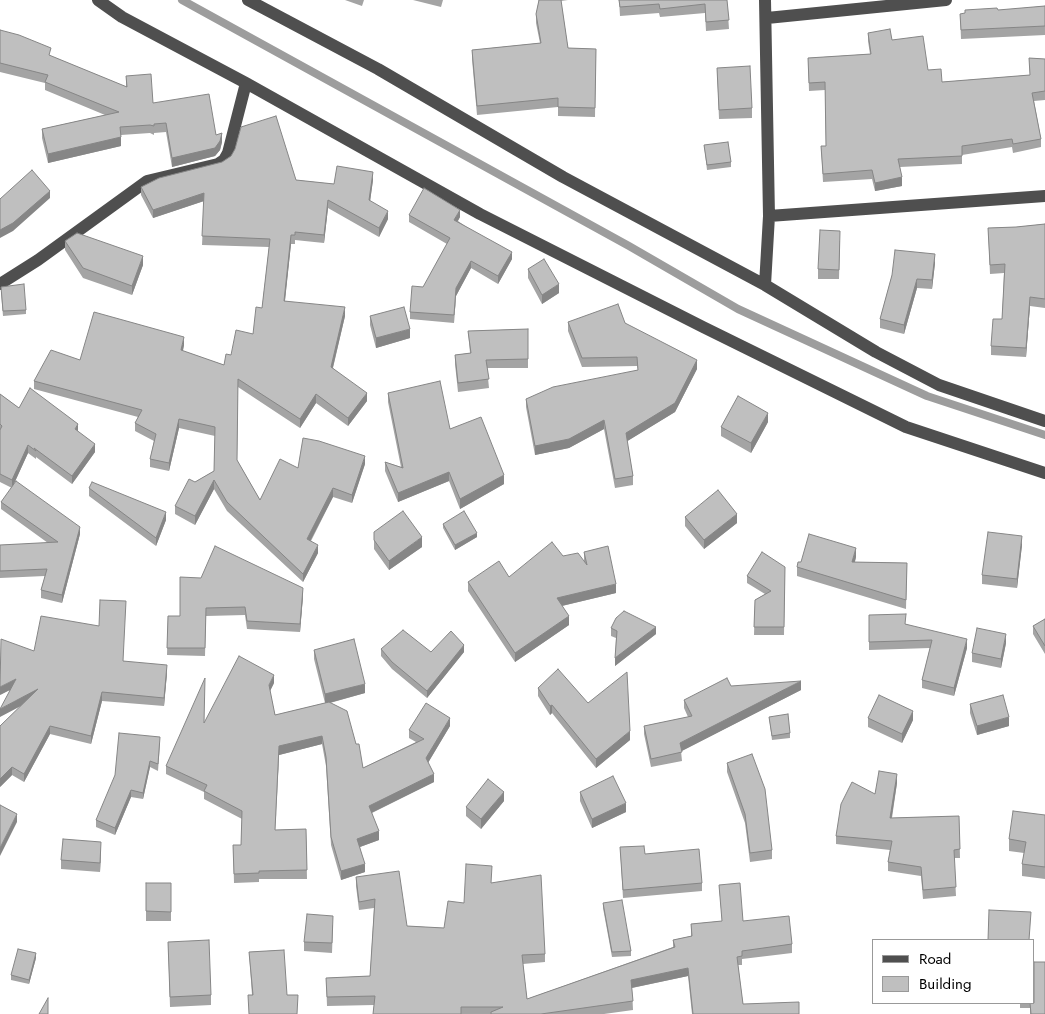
<!DOCTYPE html>
<html>
<head>
<meta charset="utf-8">
<style>
  body { margin:0 }
  #map { position:relative; width:1045px; height:1014px; overflow:hidden; background:#fff; font-family:Jost,sans-serif }
  canvas { display:block }
  .legend { position:absolute; left:872px; top:939px; width:162px; height:65px; box-sizing:border-box; background:#fff; border:1px solid #999; margin:0; padding:6px 9px; list-style:none; font-size:15px; color:#000 }
  .legend li { display:flex; align-items:center; gap:10px; height:25px }
  .legend b { width:25px; border:1px solid #999 }
</style>
</head>
<body>
<div id="map">
<canvas width="1045" height="1014"></canvas>
<ul class="legend">
<li><b style="height:6px;background:#4f4f4f"></b>Road</li>
<li><b style="height:14px;background:#bfbfbf"></b>Building</li>
</ul>
</div>
<script>
const c = document.querySelector('canvas').getContext('2d');
c.lineJoin = 'round';
const poly = rows => new Path2D(rows.map(r => 'M' + r).join(''));
function trace(path, color, width, dash) { c.strokeStyle = color; c.lineWidth = width; c.lineCap = dash ? 'butt' : 'round'; c.setLineDash(dash || []); c.stroke(path); }
function fillPath(path, color) { c.fillStyle = color; c.fill(path, 'evenodd'); }
trace(poly([
  [182,0,629,246,738,309,927,396,1045,435]
]), '#9d9d9d', 8);
trace(poly([
  [98,0,122,17,246,83,480,214,703,327,906,427,1045,473],
  [248,0,378,69,563,177,765,285,876,352,939,385,1045,421],
  [765,0,769,216,765,285],
  [767,18,946,0],
  [769,216,1045,196],
  [0,284,38,260,147,181,218,164,224,160,228,153,246,83]
]), '#4f4f4f', 12);
fillPath(poly([
  [345,0,364,0,362,6],
  [413,0,443,0,441,7],
  [539,0,568,0,561,1,568,48,596,49,595,117,558,116,558,107,477,115,472,59,472,50,540,43,536,23,536,14],
  [619,0,727,0,729,29,706,31,705,13,660,17,659,13,620,16],
  [1045,6,1045,35,961,39,960,14],
  [0,30,51,56,126,87,126,76,153,103,216,135,222,142,220,150,215,156,172,167,166,132,154,133,154,135,150,133,121,135,121,146,48,163,42,138,42,129,105,115,45,90,45,83,0,72],
  [868,33,892,40,942,82,1030,75,1029,58,1045,59,1045,100,1034,101,1041,139,1041,147,1013,153,1012,147,962,155,962,164,900,167,902,186,875,191,872,179,823,182,821,146,826,146,825,90,809,91,808,58,870,54,868,41],
  [717,68,752,108,752,118,719,119],
  [704,145,731,162,731,167,707,170],
  [296,180,334,184,373,180,370,201,388,219,379,237,328,208,324,243,295,240,295,244,291,244,285,301,345,316,333,368,367,401,348,426,316,403,300,428,238,387,237,460,260,500,298,468,365,464,352,503,333,497,311,541,318,553,303,582,227,511,214,489,195,525,175,514,175,506,195,482,214,471,215,436,179,428,169,471,150,467,150,459,154,441,135,431,135,423,138,417,34,389,34,381,80,360,184,345,183,351,224,365,231,355,253,334,262,308,269,247,202,245,204,201,153,218,141,195,141,187],
  [409,215,460,217,458,221,512,259,498,284,471,268,456,296,454,323,410,319,410,312,447,244,409,222],
  [1045,224,1045,308,1030,306,1026,357,991,355,991,346,1002,319,1004,273,990,274,988,228,1016,227],
  [840,240,839,279,818,279,818,269],
  [65,241,143,265,132,295,83,278,65,250],
  [935,263,932,289,917,288,904,334,880,328,880,319,892,275],
  [528,269,559,293,542,304,528,278],
  [1,292,26,310,26,314,3,316],
  [370,316,410,338,376,348,370,325],
  [568,322,625,323,697,369,675,412,627,441,633,476,633,485,615,488,604,429,569,448,535,455,526,407,526,399,638,370,637,366,582,367,568,331],
  [528,329,528,368,487,368,489,388,458,392,455,364,455,355,470,353,468,331],
  [388,393,450,429,504,484,460,509,449,481,398,502,385,471,385,462,401,467,388,402],
  [0,394,19,408,78,432,95,452,72,484,36,457,36,459,28,453,13,486,80,534,62,603,41,598,41,590,45,576,0,578,0,545,48,543,1,509,1,502,12,488,0,482],
  [768,422,751,453,721,436,721,427],
  [89,488,166,520,156,546,89,496],
  [685,517,737,523,704,549,685,526],
  [443,524,477,537,455,550,443,528],
  [374,532,422,547,389,570,374,549],
  [1022,545,1017,588,982,584,982,575],
  [584,552,616,593,562,606,569,625,515,662,468,591,468,582,509,577,563,556,584,561],
  [856,557,855,562,907,563,906,609,797,576,797,567],
  [785,567,784,635,754,635,755,600,765,594,747,583,747,576],
  [180,577,303,596,300,632,247,629,245,615,206,616,205,656,167,655,168,616,180,616],
  [869,615,906,624,967,648,954,696,922,688,922,680,930,648,869,650],
  [1045,619,1045,654,1033,634,1033,626],
  [611,628,656,634,615,666,616,638,611,636],
  [1006,643,1001,668,972,662,972,653],
  [381,649,431,652,464,652,427,698,392,669,381,656],
  [314,650,365,693,330,703,356,744,363,768,416,742,409,738,409,730,450,726,428,763,434,782,372,813,379,840,360,847,365,872,341,880,331,845,326,766,322,744,279,755,275,830,306,829,307,879,259,879,259,882,234,883,233,845,241,845,242,819,204,799,204,792,166,774,166,766,204,723,274,683,270,691,275,715,325,703,314,659],
  [34,651,124,661,167,673,164,706,102,701,91,744,50,734,24,782,12,775,0,787,20,706,9,690,0,695],
  [731,686,801,690,681,751,682,761,651,767,644,734,644,726,688,717,684,708,684,700],
  [538,688,630,740,596,768,552,713,550,715,538,696],
  [970,704,1009,726,977,735,970,713],
  [769,717,790,733,790,738,772,740],
  [868,718,913,720,902,743,868,727],
  [160,743,158,771,150,767,143,799,131,797,115,835,96,827,96,820],
  [727,763,772,850,772,859,750,862,745,823,727,772],
  [897,783,892,818,959,816,960,858,954,858,956,896,923,899,921,876,888,871,888,862,890,850,836,844,836,836,875,794],
  [580,792,626,812,592,828,580,801],
  [504,801,481,829,466,816,466,807],
  [1045,815,1045,879,1022,876,1022,864,1024,853,1009,851,1009,839],
  [620,847,645,854,702,883,702,891,623,898],
  [101,851,100,872,61,869,61,860],
  [356,877,407,926,444,928,464,903,491,883,545,954,545,962,523,964,527,999,673,947,673,940,691,936,691,924,722,921,719,885,743,921,792,944,792,953,742,959,742,965,738,965,743,1004,799,1014,692,1014,688,976,632,988,633,1010,604,1014,373,1014,374,1005,327,1006,326,978,370,976,374,908,359,910,356,886],
  [146,883,171,883,171,921,146,921],
  [603,903,631,951,631,956,612,957,603,908],
  [333,925,332,953,304,951,304,942],
  [168,942,211,995,211,1005,170,1007],
  [284,950,249,1014,252,995,249,952],
  [36,958,29,984,11,980,11,975],
  [1020,1003,1034,1003,1045,1014,1030,1014,1030,1008,1020,1008]
]), '#a4a4a4');
fillPath(poly([
  [222,133,222,142,220,150,215,156,172,167,172,158],
  [121,137,121,146,48,163,48,154],
  [373,172,373,180,369,209,369,200],
  [902,177,902,186,875,191,875,183],
  [50,191,50,198,13,231,0,238,0,230],
  [204,193,204,201,153,218,153,210],
  [328,200,328,208,324,243,324,235],
  [460,210,460,217,454,227,454,220],
  [388,211,388,219,379,237,379,228],
  [291,235,291,244,284,309,284,301],
  [512,252,512,259,498,284,498,276],
  [935,254,935,263,932,289,932,280],
  [143,256,143,265,132,295,132,286],
  [471,261,471,268,456,296,454,323,456,288],
  [917,279,917,288,904,334,904,325],
  [559,284,559,293,542,304,542,295],
  [1030,297,1030,306,1026,357,1026,348],
  [345,307,345,316,331,375,331,367],
  [410,329,410,338,376,348,376,338],
  [184,337,184,345,181,358,181,350],
  [697,360,697,369,675,412,626,442,626,433],
  [367,393,367,401,348,426,348,418],
  [316,394,316,403,300,428,300,419],
  [768,413,768,422,751,453,751,443],
  [179,419,179,428,169,471,169,463],
  [604,420,604,429,569,448,535,455,535,446],
  [78,424,78,432,75,429],
  [95,444,95,452,72,484,72,476],
  [28,445,28,453,12,488,12,480],
  [365,456,365,464,352,503,352,495],
  [449,472,449,481,398,502,398,493],
  [504,475,504,484,460,509,460,499],
  [214,480,214,489,195,525,195,516],
  [333,488,333,497,307,547,307,539],
  [166,512,166,520,156,546,156,538],
  [737,514,737,523,704,549,704,540],
  [80,527,80,534,62,603,62,595],
  [477,533,477,537,455,550,455,545],
  [1022,536,1022,545,1017,588,1017,579],
  [422,537,422,547,389,570,389,561],
  [318,545,318,553,303,582,303,574],
  [856,548,856,557,852,571,852,562],
  [616,584,616,593,557,607,557,598],
  [303,588,303,596,300,632,300,624],
  [569,616,569,625,515,662,515,653],
  [656,627,656,634,615,666,615,658],
  [1006,634,1006,643,1001,668,1001,659],
  [967,639,967,648,954,696,954,688],
  [464,645,464,652,427,698,427,691],
  [167,665,167,673,164,706,164,698],
  [274,675,274,683,269,693,269,685],
  [16,679,16,687,0,695,0,687],
  [801,681,801,690,680,752,680,743],
  [365,684,365,693,325,704,325,694],
  [38,689,38,697,0,717,0,709],
  [102,692,102,701,91,744,91,736],
  [552,705,552,713,550,715,550,706],
  [913,711,913,720,902,743,902,734],
  [1009,717,1009,726,977,735,977,726],
  [450,718,450,726,426,766,426,758],
  [50,726,50,734,24,782,24,774],
  [630,731,630,740,596,768,596,759],
  [322,736,322,744,279,755,275,838,279,746],
  [150,761,150,767,143,799,143,793],
  [12,767,12,775,0,787,0,779],
  [434,774,434,782,369,814,369,806],
  [897,774,897,783,890,827,890,818],
  [131,790,131,797,115,835,115,828],
  [504,792,504,801,481,829,481,819],
  [626,803,626,812,592,828,592,819],
  [17,814,17,822,0,856,0,848],
  [379,831,379,840,357,848,357,839],
  [101,842,101,851,100,872,100,863],
  [365,864,365,872,341,880,341,871],
  [36,953,36,958,29,984,29,980],
  [688,968,688,976,631,988,631,980]
]), '#868686');
const building = poly([
  [539,0,561,0,568,48,596,49,595,108,558,107,558,98,477,106,472,50,541,43,536,14,539,0],
  [619,0,727,0,729,20,706,22,705,4,660,9,659,4,620,7,619,0],
  [1045,6,1045,26,961,30,960,14,965,13,965,10,997,8,998,10,1045,6],
  [890,29,892,40,923,36,928,70,941,69,942,82,1030,75,1029,58,1045,59,1045,91,1032,93,1041,139,1013,144,1012,139,962,146,962,156,898,159,902,177,875,183,872,170,823,174,821,146,826,146,825,82,809,83,808,58,871,54,868,33,890,29],
  [0,30,19,35,51,48,49,55,127,87,126,76,151,74,153,103,209,94,216,135,222,133,220,141,215,148,172,158,166,123,154,124,154,126,150,125,120,127,121,137,48,154,42,129,119,112,45,82,48,75,0,63,0,30],
  [750,66,752,108,719,110,717,68,750,66],
  [276,116,296,180,334,184,337,166,373,172,369,200,388,211,379,228,328,200,324,235,295,232,295,235,291,235,284,301,345,307,331,367,367,393,348,418,316,394,300,419,238,379,237,460,260,500,280,459,298,468,303,438,319,441,365,456,352,495,333,488,307,539,318,545,303,574,227,502,214,480,195,516,175,506,189,479,195,482,214,471,215,427,179,419,169,463,150,459,156,434,135,423,142,410,34,381,51,350,80,360,94,312,184,337,181,350,224,365,226,354,231,355,236,330,253,334,256,307,262,308,270,239,202,236,204,193,153,210,141,187,159,178,222,162,231,156,235,149,241,127,276,116],
  [728,142,731,162,707,165,704,145,728,142],
  [32,170,50,191,13,223,0,230,0,199,32,170],
  [424,188,460,210,454,220,512,252,498,276,471,261,456,288,454,315,410,312,412,286,423,287,450,238,409,215,424,188],
  [1045,224,1045,299,1030,297,1026,348,991,346,993,319,1002,319,1005,264,990,265,988,228,1016,227,1045,224],
  [820,230,840,231,839,270,818,269,820,230],
  [77,233,143,256,132,286,83,268,65,241,77,233],
  [895,250,935,254,932,280,917,279,904,325,880,319,892,275,895,250],
  [544,259,559,284,542,295,528,269,544,259],
  [24,284,26,310,3,311,1,287,24,284],
  [618,304,625,323,697,360,675,403,626,433,633,476,615,479,604,420,569,439,535,446,526,399,553,387,638,370,637,357,582,358,568,322,618,304],
  [404,307,410,329,376,338,370,316,404,307],
  [528,329,528,359,486,360,489,379,458,383,455,355,471,353,468,331,528,329],
  [440,381,450,429,481,417,504,475,460,499,449,472,398,493,385,462,403,468,388,393,440,381],
  [30,388,78,424,75,429,95,444,72,476,34,448,36,451,28,445,12,480,0,474,0,430,2,426,0,424,0,394,19,408,30,388],
  [738,396,768,413,751,443,721,427,738,396],
  [16,481,80,527,62,595,41,590,47,569,0,571,0,545,58,542,1,502,16,481],
  [92,482,166,512,156,538,89,488,92,482],
  [718,490,737,514,704,540,685,517,718,490],
  [403,511,422,537,389,561,374,540,374,532,403,511],
  [464,511,477,533,455,545,443,524,464,511],
  [988,532,1022,536,1017,579,982,575,988,532],
  [809,534,856,548,852,562,907,563,906,600,797,567,798,562,801,562,809,534],
  [552,542,563,556,578,553,587,565,584,552,608,546,616,584,557,598,569,616,515,653,468,582,499,561,509,577,552,542],
  [215,546,303,588,300,624,247,621,245,607,206,608,205,648,167,648,168,616,180,616,180,577,201,578,215,546],
  [762,552,785,567,784,627,754,627,755,600,771,591,747,576,762,552],
  [100,600,126,601,123,661,167,665,164,698,102,692,91,736,50,726,24,774,12,767,0,779,0,726,38,689,0,709,16,679,0,687,1,639,34,651,41,616,99,626,100,600],
  [624,611,656,627,615,658,617,631,611,628,616,618,624,611],
  [906,614,905,624,967,639,954,688,922,680,932,640,869,642,869,615,906,614],
  [1045,619,1045,646,1033,626,1045,619],
  [977,628,1006,634,1001,659,972,653,977,628],
  [403,630,431,652,451,631,464,645,427,691,392,662,381,649,403,630],
  [354,639,365,684,325,694,314,650,354,639],
  [239,656,274,675,269,685,275,715,329,702,347,711,356,744,359,744,363,768,424,739,409,730,426,703,450,718,426,758,434,774,369,806,379,831,357,839,365,864,341,871,331,837,326,757,322,736,279,746,275,830,306,829,307,870,259,871,259,873,234,874,233,845,241,845,242,811,204,791,207,785,166,766,205,678,204,723,239,656],
  [558,669,588,703,627,672,630,731,596,759,552,705,550,706,538,688,558,669],
  [727,678,731,686,801,681,680,743,682,752,651,759,644,726,692,716,684,700,727,678],
  [879,695,913,711,902,734,868,718,879,695],
  [1003,695,1009,717,977,726,970,704,1003,695],
  [788,714,790,733,772,736,769,717,788,714],
  [119,733,160,737,158,764,150,761,143,793,131,790,115,828,96,820,115,775,119,733],
  [752,754,765,789,772,850,750,853,745,814,727,763,752,754],
  [879,771,897,774,890,818,959,816,960,849,954,850,956,887,923,890,921,867,888,862,892,841,836,836,841,804,852,782,875,794,879,771],
  [613,776,626,803,592,819,580,792,613,776],
  [488,779,504,792,481,819,466,807,488,779],
  [0,805,17,814,0,848,0,805],
  [1013,811,1045,815,1045,867,1022,864,1026,842,1009,839,1013,811],
  [63,839,101,842,100,863,61,860,63,839],
  [644,846,645,854,699,849,702,883,623,890,620,847,644,846],
  [466,864,492,866,491,883,541,875,545,954,522,955,527,999,675,947,673,940,692,936,691,924,722,921,719,885,740,883,743,921,789,916,792,944,742,951,742,956,737,957,743,1004,799,1002,799,1014,693,1014,688,968,631,980,633,1001,541,1014,491,1014,491,1012,503,1007,461,1007,461,1014,373,1014,375,996,327,997,326,978,370,976,375,899,359,902,356,877,399,871,407,926,444,928,448,901,464,903,466,864],
  [146,883,171,883,171,912,146,911,146,883],
  [622,900,631,951,612,952,603,903,622,900],
  [989,910,1031,912,1029,940,988,940,989,910],
  [307,914,333,916,332,943,304,942,307,914],
  [209,940,211,995,170,997,168,942,209,940],
  [18,949,36,953,29,980,11,975,18,949],
  [284,950,287,995,298,995,297,1014,249,1014,248,995,253,995,249,952,284,950],
  [1034,962,1045,962,1045,1014,1031,1014,1030,1003,1034,1003,1034,962],
  [48,998,48,1014,39,1014,48,998]
]);
fillPath(building, '#bfbfbf');
trace(building, '#868686', 1);
</script>
</body>
</html>
